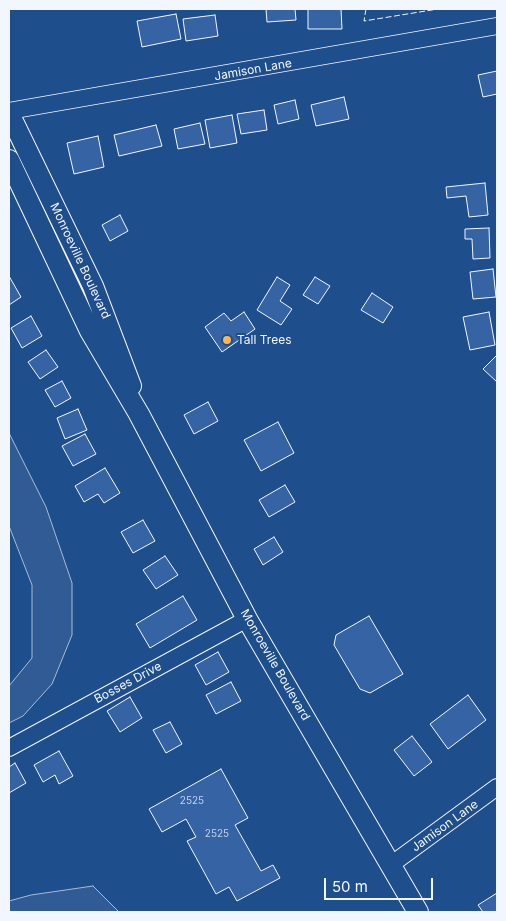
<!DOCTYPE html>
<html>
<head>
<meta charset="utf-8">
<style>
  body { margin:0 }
  #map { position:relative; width:506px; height:921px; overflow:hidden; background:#1f4e8c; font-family:Inter,sans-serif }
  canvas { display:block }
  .frame { position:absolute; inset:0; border:10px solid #f2f6ff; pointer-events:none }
  .scale { position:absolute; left:324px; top:878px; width:109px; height:22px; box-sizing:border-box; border:2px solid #f2f6ff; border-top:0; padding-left:6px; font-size:15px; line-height:18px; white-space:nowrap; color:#f2f6ff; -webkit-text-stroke:4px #1f4e8c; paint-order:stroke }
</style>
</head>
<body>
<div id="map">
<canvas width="506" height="921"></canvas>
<div class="frame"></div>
<div class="scale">50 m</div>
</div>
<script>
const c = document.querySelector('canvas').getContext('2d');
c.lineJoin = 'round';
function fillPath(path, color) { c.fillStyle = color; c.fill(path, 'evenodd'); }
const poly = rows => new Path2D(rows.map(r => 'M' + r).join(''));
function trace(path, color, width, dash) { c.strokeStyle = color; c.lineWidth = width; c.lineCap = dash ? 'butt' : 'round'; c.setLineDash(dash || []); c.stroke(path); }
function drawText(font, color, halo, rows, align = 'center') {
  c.font = font + ' Inter,sans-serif'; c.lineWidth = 4; c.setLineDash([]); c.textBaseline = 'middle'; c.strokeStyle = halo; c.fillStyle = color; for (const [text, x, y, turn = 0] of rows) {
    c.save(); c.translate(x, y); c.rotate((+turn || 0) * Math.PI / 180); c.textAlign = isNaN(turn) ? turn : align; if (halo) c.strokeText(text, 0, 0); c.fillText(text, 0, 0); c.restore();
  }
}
const built = poly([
  [9,433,46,507,72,583,72,635,52,684,23,716,9,723,9,686,32,658,32,585,9,526,9,433],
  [93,886,119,912,9,912,9,901,31,895,93,886]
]);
fillPath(built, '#305b95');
trace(built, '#a8bbd7', 1);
const building = poly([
  [266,9,295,9,296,20,267,22,266,9],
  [308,9,341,9,342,29,308,29,308,9],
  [176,14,181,39,142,47,137,21,176,14],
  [215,15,218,36,186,41,183,19,215,15],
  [497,71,497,94,483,97,478,75,497,71],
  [344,97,349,119,316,126,311,105,344,97],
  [295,100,299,119,278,124,274,105,295,100],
  [264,110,267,130,241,134,237,114,264,110],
  [232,115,237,143,210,148,205,120,232,115],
  [200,123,205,144,178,149,174,129,200,123],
  [156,125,162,146,119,156,114,135,156,125],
  [98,136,104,167,74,174,67,143,98,136],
  [485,183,488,215,469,217,466,196,447,198,446,187,485,183],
  [120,215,128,231,110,241,102,225,120,215],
  [489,228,490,258,473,259,472,239,465,239,465,229,489,228],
  [493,269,496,297,473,299,470,272,493,269],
  [9,276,21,297,9,305,9,276],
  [277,277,290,285,280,301,292,309,281,325,257,310,277,277],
  [315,277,330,286,318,304,303,295,315,277],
  [372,293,393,307,383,323,361,310,372,293],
  [244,312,255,329,222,352,205,327,224,313,231,321,244,312],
  [489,312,495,345,470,350,463,317,489,312],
  [31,316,42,336,22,348,11,328,31,316],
  [46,350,58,367,40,379,28,362,46,350],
  [497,355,497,382,483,369,497,355],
  [62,381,71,398,55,407,45,390,62,381],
  [208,402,218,421,194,434,184,415,208,402],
  [78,409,87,430,65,439,57,418,78,409],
  [278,422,294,453,261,471,244,440,278,422],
  [85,434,96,454,73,466,62,446,85,434],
  [105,468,120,493,104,503,98,494,84,502,75,486,105,468],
  [285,485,295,502,269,517,259,500,285,485],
  [143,520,155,541,133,553,121,532,143,520],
  [274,537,283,552,263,565,254,549,274,537],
  [165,556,178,575,156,589,143,570,165,556],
  [183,596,197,620,150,648,136,624,183,596],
  [369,616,403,674,370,693,360,689,334,645,336,635,369,616],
  [218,652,229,672,206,685,195,665,218,652],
  [231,682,241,701,216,714,206,695,231,682],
  [468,695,486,720,448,749,430,724,468,695],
  [130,697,142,718,120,732,107,711,130,697],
  [170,722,182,744,166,753,153,730,170,722],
  [412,736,432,762,414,776,394,750,412,736],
  [59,751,73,776,59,784,55,775,43,782,34,765,59,751],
  [15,763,26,783,9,793,9,767,15,763],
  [221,769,248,818,235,825,261,871,273,865,280,878,237,901,229,887,216,894,187,841,196,837,186,819,162,832,149,809,221,769],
  [497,893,497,912,483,912,478,905,497,893]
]);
fillPath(building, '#3563a3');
trace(building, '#f2f6ff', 1);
const minor = poly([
  [9,111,497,26],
  [9,748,247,619],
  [392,864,497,787]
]);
const major = poly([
  [9,113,93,286,131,386],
  [9,160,90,331,139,414,247,619,418,912]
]);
trace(minor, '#f2f6ff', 18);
trace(major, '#f2f6ff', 22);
trace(minor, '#1f4e8c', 16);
trace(major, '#1f4e8c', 20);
trace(poly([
  [366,9,364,21,438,9]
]), '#f2f6ff', 1, [6, 2.5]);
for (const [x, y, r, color] of [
  [227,340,5,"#ffb74d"]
]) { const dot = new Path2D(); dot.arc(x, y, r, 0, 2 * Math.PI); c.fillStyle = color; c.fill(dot); trace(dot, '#1f4e8c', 2); }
drawText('10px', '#c3d1e8', null, [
  ["2525",192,801],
  ["2525",217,834]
]);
drawText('12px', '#f2f6ff', '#1f4e8c', [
  ["Jamison Lane",253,70,-10],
  ["Monroeville Boulevard",80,261,65],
  ["Monroeville Boulevard",275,665,60],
  ["Bosses Drive",128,683,-28],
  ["Jamison Lane",445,826,-36]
]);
drawText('12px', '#f2f6ff', '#1f4e8c', [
  ["Tall Trees",237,340]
], 'left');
</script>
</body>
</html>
